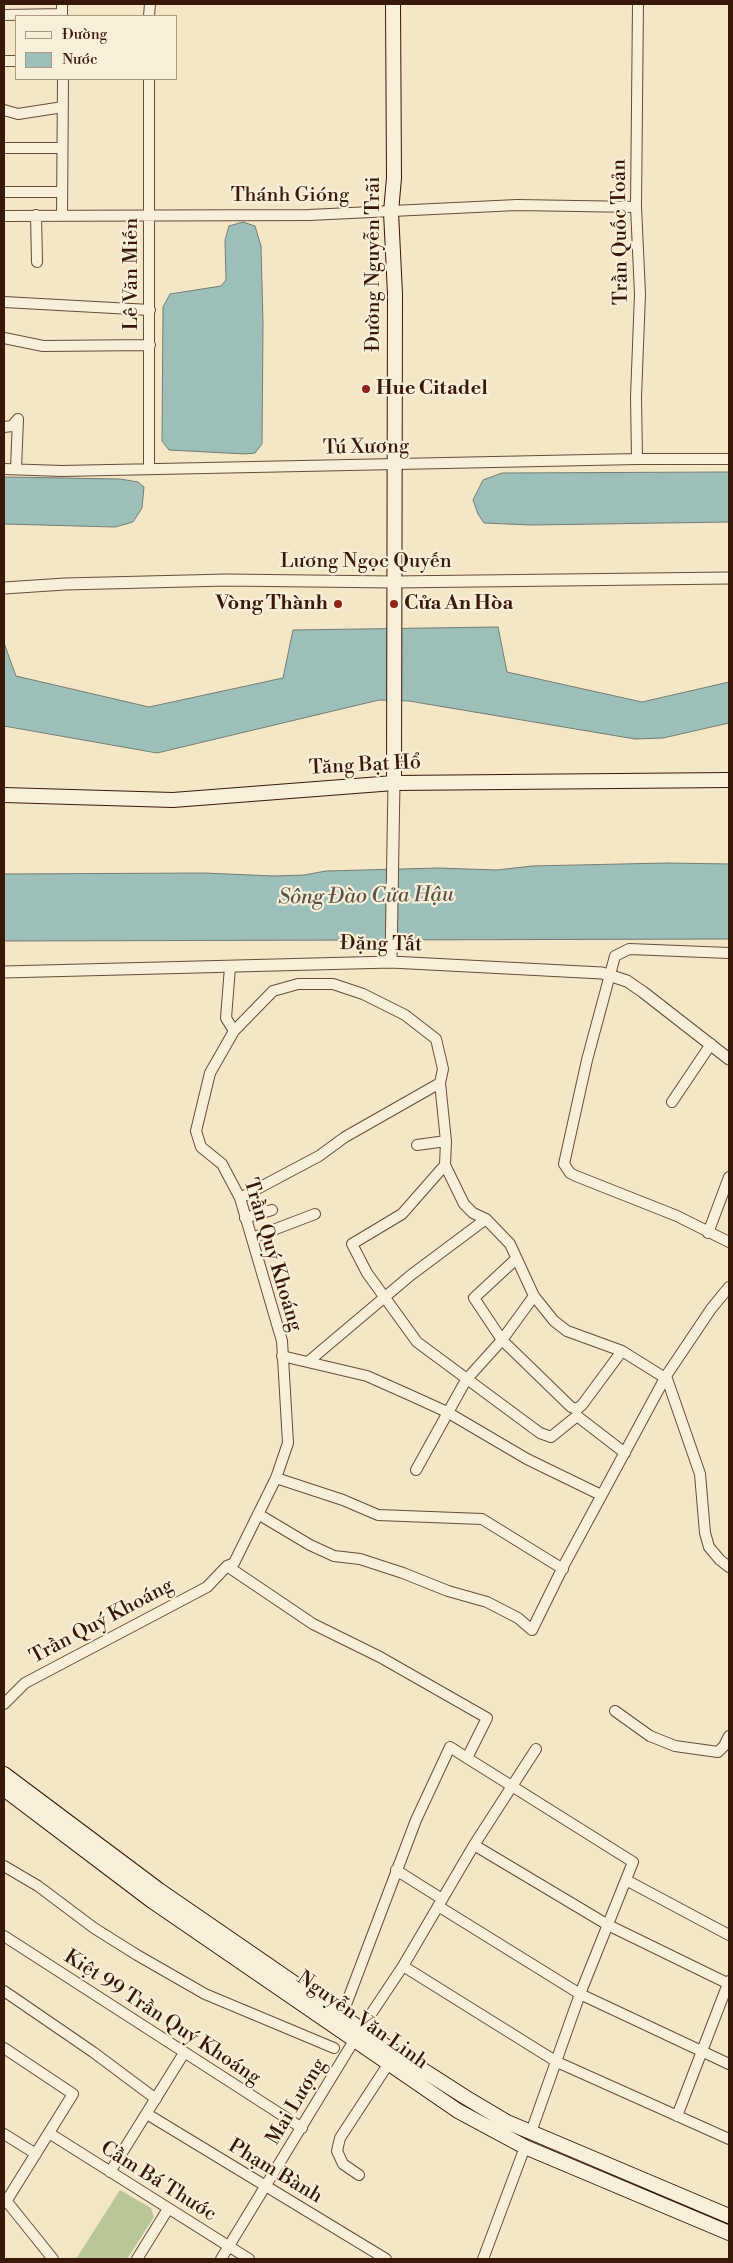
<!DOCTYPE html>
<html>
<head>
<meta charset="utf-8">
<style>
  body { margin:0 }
  #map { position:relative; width:733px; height:2263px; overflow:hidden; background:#f3e7c6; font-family:"Libre Bodoni",serif }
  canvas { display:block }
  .frame { position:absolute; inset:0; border:5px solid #381808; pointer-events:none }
  .legend { position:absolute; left:15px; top:15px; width:162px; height:65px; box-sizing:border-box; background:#f7efda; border:1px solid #ab9986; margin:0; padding:6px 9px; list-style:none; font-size:15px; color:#381808 }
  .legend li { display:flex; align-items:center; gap:10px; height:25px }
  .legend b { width:25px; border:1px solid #ab9986 }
</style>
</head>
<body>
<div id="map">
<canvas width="733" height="2263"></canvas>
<div class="frame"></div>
<ul class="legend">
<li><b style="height:6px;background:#f7efda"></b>Đường</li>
<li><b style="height:14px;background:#9cbfba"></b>Nước</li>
</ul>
</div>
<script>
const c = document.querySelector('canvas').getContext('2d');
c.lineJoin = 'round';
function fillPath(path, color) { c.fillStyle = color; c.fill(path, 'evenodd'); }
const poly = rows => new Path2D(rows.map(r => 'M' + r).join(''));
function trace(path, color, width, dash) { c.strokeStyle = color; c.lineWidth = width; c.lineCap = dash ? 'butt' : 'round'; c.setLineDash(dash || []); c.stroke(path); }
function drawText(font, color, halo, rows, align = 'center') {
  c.font = font + ' "Libre Bodoni",serif'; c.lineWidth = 4.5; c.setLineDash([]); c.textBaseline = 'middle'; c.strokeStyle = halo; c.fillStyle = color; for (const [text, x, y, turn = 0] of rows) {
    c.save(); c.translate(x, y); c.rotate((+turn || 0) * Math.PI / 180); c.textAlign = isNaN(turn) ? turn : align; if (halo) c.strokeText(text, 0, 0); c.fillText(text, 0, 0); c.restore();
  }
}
fillPath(poly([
  [120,2190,151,2208,154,2217,127,2259,76,2259]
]), '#b9c697');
const water = poly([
  [243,222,255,226,261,246,263,323,262,444,255,453,245,454,169,450,162,441,163,307,170,294,221,286,226,280,225,240,229,226,243,222],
  [729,472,729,522,532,525,484,523,478,514,473,500,483,480,502,473,729,472],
  [4,477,120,479,138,482,144,487,142,508,133,522,115,527,4,524,4,477],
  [498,627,507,672,642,702,729,682,729,723,663,738,635,739,409,701,379,700,157,753,4,726,4,643,16,676,149,707,283,678,293,630,498,627],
  [667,863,729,864,729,939,4,941,4,874,204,873,274,876,304,875,326,871,438,868,497,870,532,866,667,863]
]);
fillPath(water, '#9cbfba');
trace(water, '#747c73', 1);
const minor = poly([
  [4,15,62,14],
  [62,16,62,4],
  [149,16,150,4],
  [4,61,16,61],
  [149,79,149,469],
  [4,110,18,114,63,107],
  [4,148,61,148],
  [4,192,62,192],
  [36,215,37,262],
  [62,215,63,79],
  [4,216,309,215,517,205,636,207],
  [4,302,150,310],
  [4,338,43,346,150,345],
  [4,427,12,426,18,419],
  [637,459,636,397,640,294,636,207,638,4],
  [4,469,62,471,637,459,729,459],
  [16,469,18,419],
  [729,953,629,949,615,956,587,1060,564,1164,570,1173,576,1176,677,1216,729,1242],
  [234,1031,273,991,298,984,333,984,363,994,405,1015,436,1039,443,1069,440,1083,446,1141,445,1165,464,1204,473,1213,486,1219,510,1244,534,1296,554,1321,567,1331,622,1351,662,1376,666,1376,700,1474,705,1533,709,1547,720,1560,729,1567],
  [672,1102,711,1044],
  [417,1145,446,1141],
  [445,1165,402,1214,352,1244,367,1273,417,1342,540,1433,551,1437,577,1416,625,1453],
  [240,1198,319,1156,345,1137,440,1083],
  [245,1218,272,1210],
  [708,1233,729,1177],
  [252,1238,315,1214],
  [516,1259,474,1298,502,1340,571,1407,577,1409,582,1405,622,1351],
  [282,1356,367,1376,412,1396,447,1412,527,1459,601,1495],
  [309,1361,411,1275,486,1219],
  [416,1470,466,1380,502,1340,534,1296],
  [276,1478,343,1500,378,1515,482,1519,563,1569],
  [258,1514,310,1545,334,1556,360,1559,403,1573,448,1591,487,1602,518,1618,532,1630,564,1565,666,1376,711,1309,729,1287],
  [227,1566,313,1624,380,1657,487,1718,467,1758,450,1747,416,1820,347,2002,338,2013],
  [4,1704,25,1683,207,1587,227,1566,234,1563,276,1478,288,1443,282,1341,240,1198,222,1164,201,1147,196,1131,210,1073,234,1031,226,1018,230,967],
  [615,1711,650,1736,675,1746,718,1752,724,1746,729,1736],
  [467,1758,633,1862,580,1994,531,2132],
  [474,1845,608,1925,729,1984],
  [4,1866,38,1886,94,1928,137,1955,205,1994,334,2048],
  [396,1870,442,1899],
  [626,1880,729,1935],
  [438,1906,580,1994,729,2064],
  [4,1936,302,2128],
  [403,1966,557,2062,729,2139],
  [4,1991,93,2052,156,2099],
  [4,2048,73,2094,7,2200],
  [147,2114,386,2259],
  [677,2116,729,1981],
  [49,2133,249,2259],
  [4,2134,36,2154],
  [110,2172,184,2053],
  [359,2175,343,2164,337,2151,340,2138,389,2063],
  [4,2198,53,2259],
  [137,2259,168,2209],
  [221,2259,361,2029,403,1966,474,1845,536,1749],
  [483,2259,525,2147]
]);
const tertiary = poly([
  [4,588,65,584,227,580,393,582,729,578],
  [391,962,394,783],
  [4,972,391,962,602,973,627,981,643,992,729,1059]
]);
const secondary = poly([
  [393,4,394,178,391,212,395,294,394,783],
  [4,795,173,800,394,783,729,780],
  [4,1774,159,1890,390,2049,465,2097,507,2122,729,2216],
  [4,1789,152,1901,458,2111,525,2147,729,2233]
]);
trace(minor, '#674c38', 12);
trace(tertiary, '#674c38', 13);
trace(secondary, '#381808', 16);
trace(minor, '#f7efda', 10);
trace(tertiary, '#f7efda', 11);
trace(secondary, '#f7efda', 14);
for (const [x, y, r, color] of [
  [366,389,5,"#8f2418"],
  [338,604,5,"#8f2418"],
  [394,604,5,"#8f2418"]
]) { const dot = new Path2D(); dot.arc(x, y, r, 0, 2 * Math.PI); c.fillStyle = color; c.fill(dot); trace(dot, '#f7efda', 2); }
drawText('20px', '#381808', '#f7efda', [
  ["Thánh Gióng",290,196],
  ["Trần Quốc Toản",621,232,-91],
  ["Đường Nguyễn Trãi",374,264,-90],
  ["Lê Văn Miến",132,274,-90],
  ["Tú Xương",366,448,-1],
  ["Lương Ngọc Quyến",366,562],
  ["Tăng Bạt Hổ",365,766,-3],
  ["Đặng Tất",381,945,1],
  ["Trần Quý Khoáng",272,1255,73],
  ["Trần Quý Khoáng",102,1622,-28],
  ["Kiệt 99 Trần Quý Khoáng",162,2018,33],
  ["Nguyễn Văn Linh",362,2021,35],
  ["Mai Lượng",297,2102,-59],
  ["Phạm Bành",275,2172,31],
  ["Cầm Bá Thước",158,2182,32]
]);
drawText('bold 20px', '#381808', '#f7efda', [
  ["Hue Citadel",376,389],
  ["Vòng Thành",328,604,"right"],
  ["Cửa An Hòa",404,604]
], 'left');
drawText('italic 21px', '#5b5246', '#f7efda', [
  ["Sông Đào Cửa Hậu",366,897,-1]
]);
</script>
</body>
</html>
